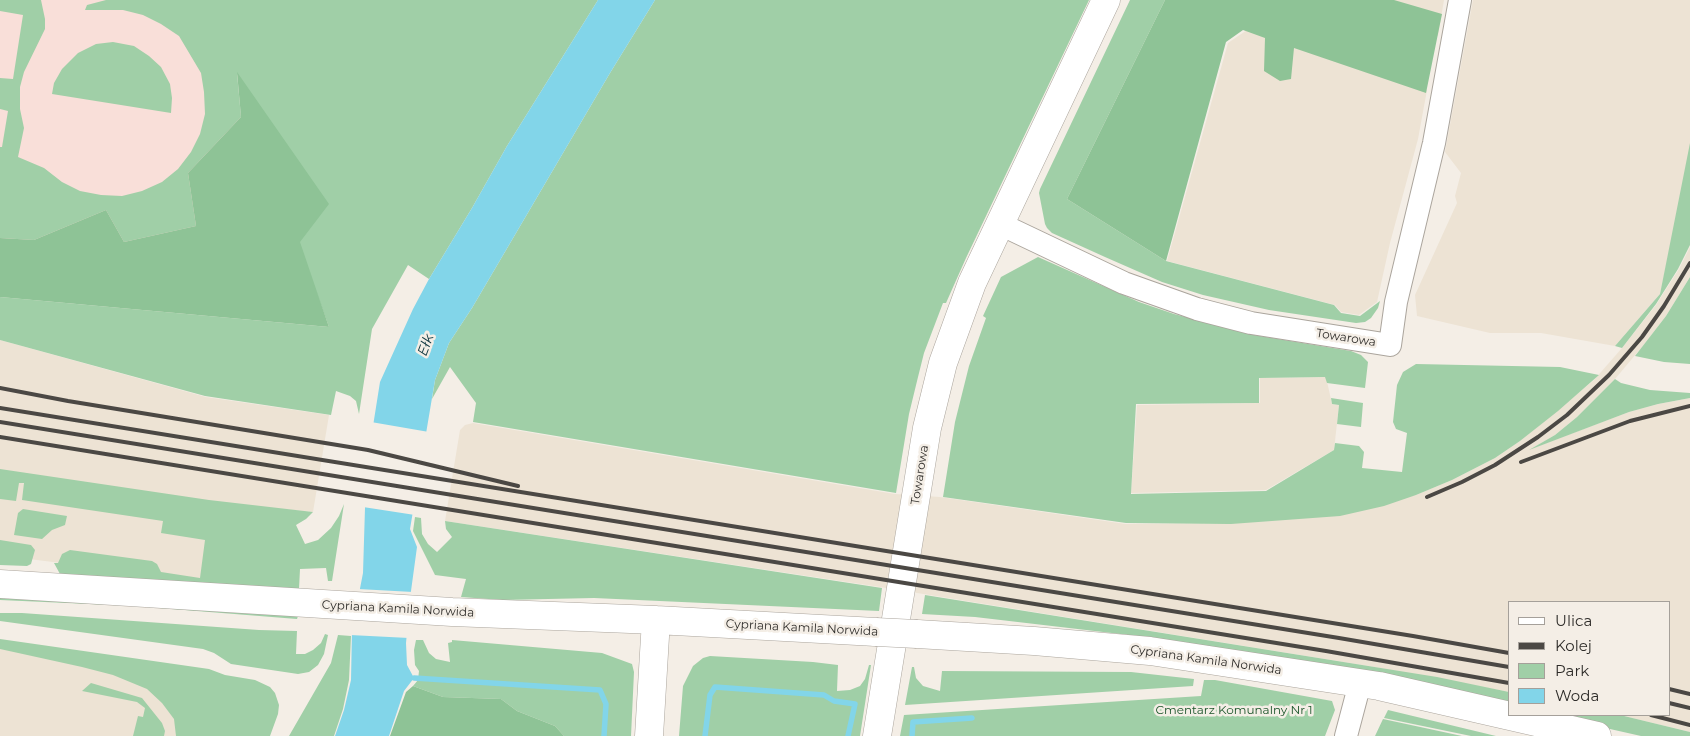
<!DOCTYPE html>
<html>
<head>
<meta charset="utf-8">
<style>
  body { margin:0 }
  #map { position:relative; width:1690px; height:736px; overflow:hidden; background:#f4eee6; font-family:Montserrat,sans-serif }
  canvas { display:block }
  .legend { position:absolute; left:1508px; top:601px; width:162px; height:115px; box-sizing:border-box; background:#f4eee6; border:1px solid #a5a09a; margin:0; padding:6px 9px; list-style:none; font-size:15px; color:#2e2c29 }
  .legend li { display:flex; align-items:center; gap:10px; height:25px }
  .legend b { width:25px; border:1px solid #a5a09a }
</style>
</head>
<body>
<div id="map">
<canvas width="1690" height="736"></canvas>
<ul class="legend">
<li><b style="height:6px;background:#fff"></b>Ulica</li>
<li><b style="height:6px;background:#4b4844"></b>Kolej</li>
<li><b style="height:14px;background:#a0cfa7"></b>Park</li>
<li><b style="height:14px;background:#82d5e9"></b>Woda</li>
</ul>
</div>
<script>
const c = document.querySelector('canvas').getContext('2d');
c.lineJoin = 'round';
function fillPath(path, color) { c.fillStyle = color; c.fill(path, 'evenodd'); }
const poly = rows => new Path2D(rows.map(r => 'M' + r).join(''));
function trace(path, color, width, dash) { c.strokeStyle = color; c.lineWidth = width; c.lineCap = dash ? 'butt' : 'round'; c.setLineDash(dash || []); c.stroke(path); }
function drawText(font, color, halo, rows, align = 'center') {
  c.font = font + ' Montserrat,sans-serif'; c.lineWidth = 5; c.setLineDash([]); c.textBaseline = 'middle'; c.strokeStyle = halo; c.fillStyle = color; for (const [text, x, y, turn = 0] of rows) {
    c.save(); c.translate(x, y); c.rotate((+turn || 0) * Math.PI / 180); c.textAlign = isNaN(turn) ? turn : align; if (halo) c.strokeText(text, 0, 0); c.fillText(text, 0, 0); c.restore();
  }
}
fillPath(poly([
  [1349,0,1444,0,1438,36,1348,5],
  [1473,0,1690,0,1690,154,1660,294,1615,346,1541,333,1490,333,1417,316,1415,295,1457,203,1455,196,1461,173,1445,152],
  [1250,28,1427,90,1418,139,1390,243,1377,302,1359,315,1341,312,1335,305,1167,261,1228,43],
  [1690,247,1690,277,1666,316,1642,347,1615,379,1577,417,1555,435,1533,448,1629,412,1658,404,1690,398,1690,732,1620,715,1669,715,1669,602,1509,602,1509,692,1374,667,880,587,445,521,460,430,465,425,473,423,895,494,940,497,1126,524,1232,523,1416,495,1452,480,1495,458,1520,441,1594,380,1622,348,1656,305,1679,269],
  [0,340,206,397,329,415,313,512,210,502,0,470],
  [1326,377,1332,404,1339,405,1334,450,1266,490,1131,493,1137,405,1260,403,1260,378],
  [0,480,213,510,203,581,29,559,0,558],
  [0,647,245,690,234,736,0,736]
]), '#ede3d4');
fillPath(poly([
  [0,0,154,0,313,207,0,293]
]), '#f9dfd9');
fillPath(poly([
  [0,0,41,0,45,19,45,29,24,72,20,87,20,109,24,128,18,157,44,168,62,182,80,191,101,195,122,196,142,191,162,182,178,169,191,152,200,134,205,114,204,92,201,73,179,36,161,24,143,15,123,10,85,10,87,5,106,0,598,0,507,146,472,208,429,279,408,265,372,329,359,414,356,401,350,396,336,391,331,415,205,396,0,340,0,297,329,327,237,73,241,117,188,173,196,226,124,242,106,210,34,240,0,238,0,147,2,147,8,111,0,109,0,78,13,79,23,15,0,11],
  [655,0,1089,0,966,258,946,303,943,303,924,353,918,377,909,414,896,493,473,422,476,403,450,367,432,399,435,380,449,343,472,308,610,73],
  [1130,0,1165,0,1067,199,1166,261,1334,305,1341,313,1360,316,1380,301,1378,308,1371,318,1365,322,1356,323,1269,310,1203,295,1162,282,1105,257,1052,233,1047,228,1045,224,1039,193,1040,189],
  [113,42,134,46,149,56,161,67,170,84,172,98,171,113,52,94,54,83,62,69,78,53,96,44],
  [1690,143,1690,245,1678,269,1656,304,1622,348,1615,346,1660,294],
  [1038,257,1139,302,1174,314,1254,335,1351,351,1361,355,1368,362,1365,388,1327,383,1325,377,1259,378,1259,403,1136,404,1131,494,1266,491,1334,450,1335,443,1359,446,1364,452,1362,468,1402,472,1407,433,1396,429,1393,422,1397,385,1403,372,1416,364,1560,367,1599,375,1558,411,1520,441,1495,458,1452,480,1416,495,1384,506,1340,516,1231,524,1126,523,943,497,955,422,969,366,986,318,983,316,1001,277],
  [1690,277,1690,364,1664,362,1635,356,1666,316],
  [1615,379,1621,383,1650,390,1690,393,1690,398,1658,404,1629,412,1529,450,1555,435,1577,417],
  [1331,398,1363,403,1361,427,1337,424,1339,405,1332,404],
  [0,469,209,500,313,512,306,519,296,525,305,544,318,540,331,528,339,516,344,504,332,581,328,581,326,568,300,569,299,589,68,578,60,574,54,563,58,563,62,554,70,550,152,561,157,564,161,572,200,578,205,540,161,533,163,521,22,500,24,483,19,483,16,501,0,499],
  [23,509,67,516,65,525,52,530,42,539,14,535,18,513],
  [415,517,421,518,422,534,428,544,437,552,452,537,446,529,445,521,882,588,879,611,594,598,502,600,461,597,466,579,435,575,413,531],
  [0,540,31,545,35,550,31,564,27,566,0,565],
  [0,595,284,614,298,616,297,619,134,606,0,600],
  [925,595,1437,677,1509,692,1509,706,1146,637,975,617,922,614],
  [0,613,22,613,259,630,297,631,296,654,305,654,313,650,321,643,325,634,328,635,324,654,318,665,309,672,298,674,231,664,214,653,203,649,0,621],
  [338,635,351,636,349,680,343,709,334,736,289,736,331,663],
  [0,639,209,669,225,675,255,680,270,687,275,693,279,705,278,714,270,736,176,736,174,719,162,703,147,689,113,675,82,667,0,649],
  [416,640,423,640,429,653,436,659,450,662,448,643,452,642,452,640,602,653,632,664,634,672,631,736,564,736,555,726,517,711,501,699,443,697,413,686,418,680,419,671,415,665,414,650],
  [710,656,813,662,838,665,837,691,850,690,860,686,865,679,869,665,871,665,860,736,679,736,683,686,693,666,703,658],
  [912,667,914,667,916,678,923,686,940,691,942,671,1131,672,1194,679,1193,686,905,705],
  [1204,680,1215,680,1332,701,1335,710,1325,736,900,736,904,715,1201,696],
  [91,683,142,698,162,723,165,731,164,736,133,736,138,716,143,717,145,708,137,702,82,691],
  [1388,710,1496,736,1471,736,1384,718],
  [1548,715,1620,715,1690,732,1690,736,1641,736],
  [1383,719,1462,736,1375,736]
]), '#a0cfa7');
fillPath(poly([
  [1165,0,1394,0,1442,14,1426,93,1294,48,1291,79,1280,81,1264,71,1265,38,1243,30,1226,42,1166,261,1067,199],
  [237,72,329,204,300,242,329,327,0,297,0,238,34,240,106,210,124,242,196,226,188,173,241,117],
  [413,686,443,697,501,699,517,711,555,726,564,736,390,736,406,692]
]), '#8ec396');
fillPath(poly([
  [598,0,655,0,610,73,472,308,449,343,435,380,410,529,417,547,411,591,406,643,407,665,414,678,404,691,389,736,335,736,344,710,351,680,352,630,363,573,365,508,370,445,380,382,413,309,429,279,472,208,507,146]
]), '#82d5e9');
fillPath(poly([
  [371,422,429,432,415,515,363,507],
  [358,589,413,592,409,638,350,635]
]), '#f4eee6');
trace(poly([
  [414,678,600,690,606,704,604,736],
  [705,736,710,695,715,687,824,695,834,701,855,704,848,736],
  [912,736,913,722,972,718]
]), '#82d5e9', 5.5);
const minor = poly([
  [1000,224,1124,283,1197,309,1251,323,1390,345,1396,302,1434,143,1460,0],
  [1346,736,1360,683]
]);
const tertiary = poly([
  [0,584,452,612,656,620,876,632],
  [917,634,1034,641,1150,651,1379,686,1597,736],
  [649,736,656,620],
  [877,736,927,428,943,363,972,283,1106,0]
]);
trace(minor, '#aba59d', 24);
trace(tertiary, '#aba59d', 29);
trace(minor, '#fff', 22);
trace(tertiary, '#fff', 28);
trace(poly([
  [0,388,68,401,368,450,518,486],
  [0,408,1413,636,1509,653],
  [0,422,1339,638,1509,667],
  [0,437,1326,651,1509,683],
  [1521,462,1630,421,1690,406],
  [1427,497,1462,482,1495,465,1538,437,1567,415,1609,375,1642,337,1664,306,1690,263],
  [1669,689,1690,694],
  [1669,703,1690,708],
  [1651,715,1690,725]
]), '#4b4844', 4);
const tertiaryBridge = poly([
  [876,632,917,634]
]);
trace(tertiaryBridge, '#aba59d', 29, []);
trace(tertiaryBridge, '#fff', 28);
drawText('12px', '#2e2c29', '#f4eee6', [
  ["Towarowa",1346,338,9],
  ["Towarowa",920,475,-81],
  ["Cypriana Kamila Norwida",398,609,3],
  ["Cypriana Kamila Norwida",802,628,3],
  ["Cypriana Kamila Norwida",1206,660,8]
]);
drawText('12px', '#1a5429', '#f4eee6', [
  ["Cmentarz Komunalny Nr 1",1234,710]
]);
drawText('italic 14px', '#0c353e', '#f4eee6', [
  ["Ełk",426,345,-69]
]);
</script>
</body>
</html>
